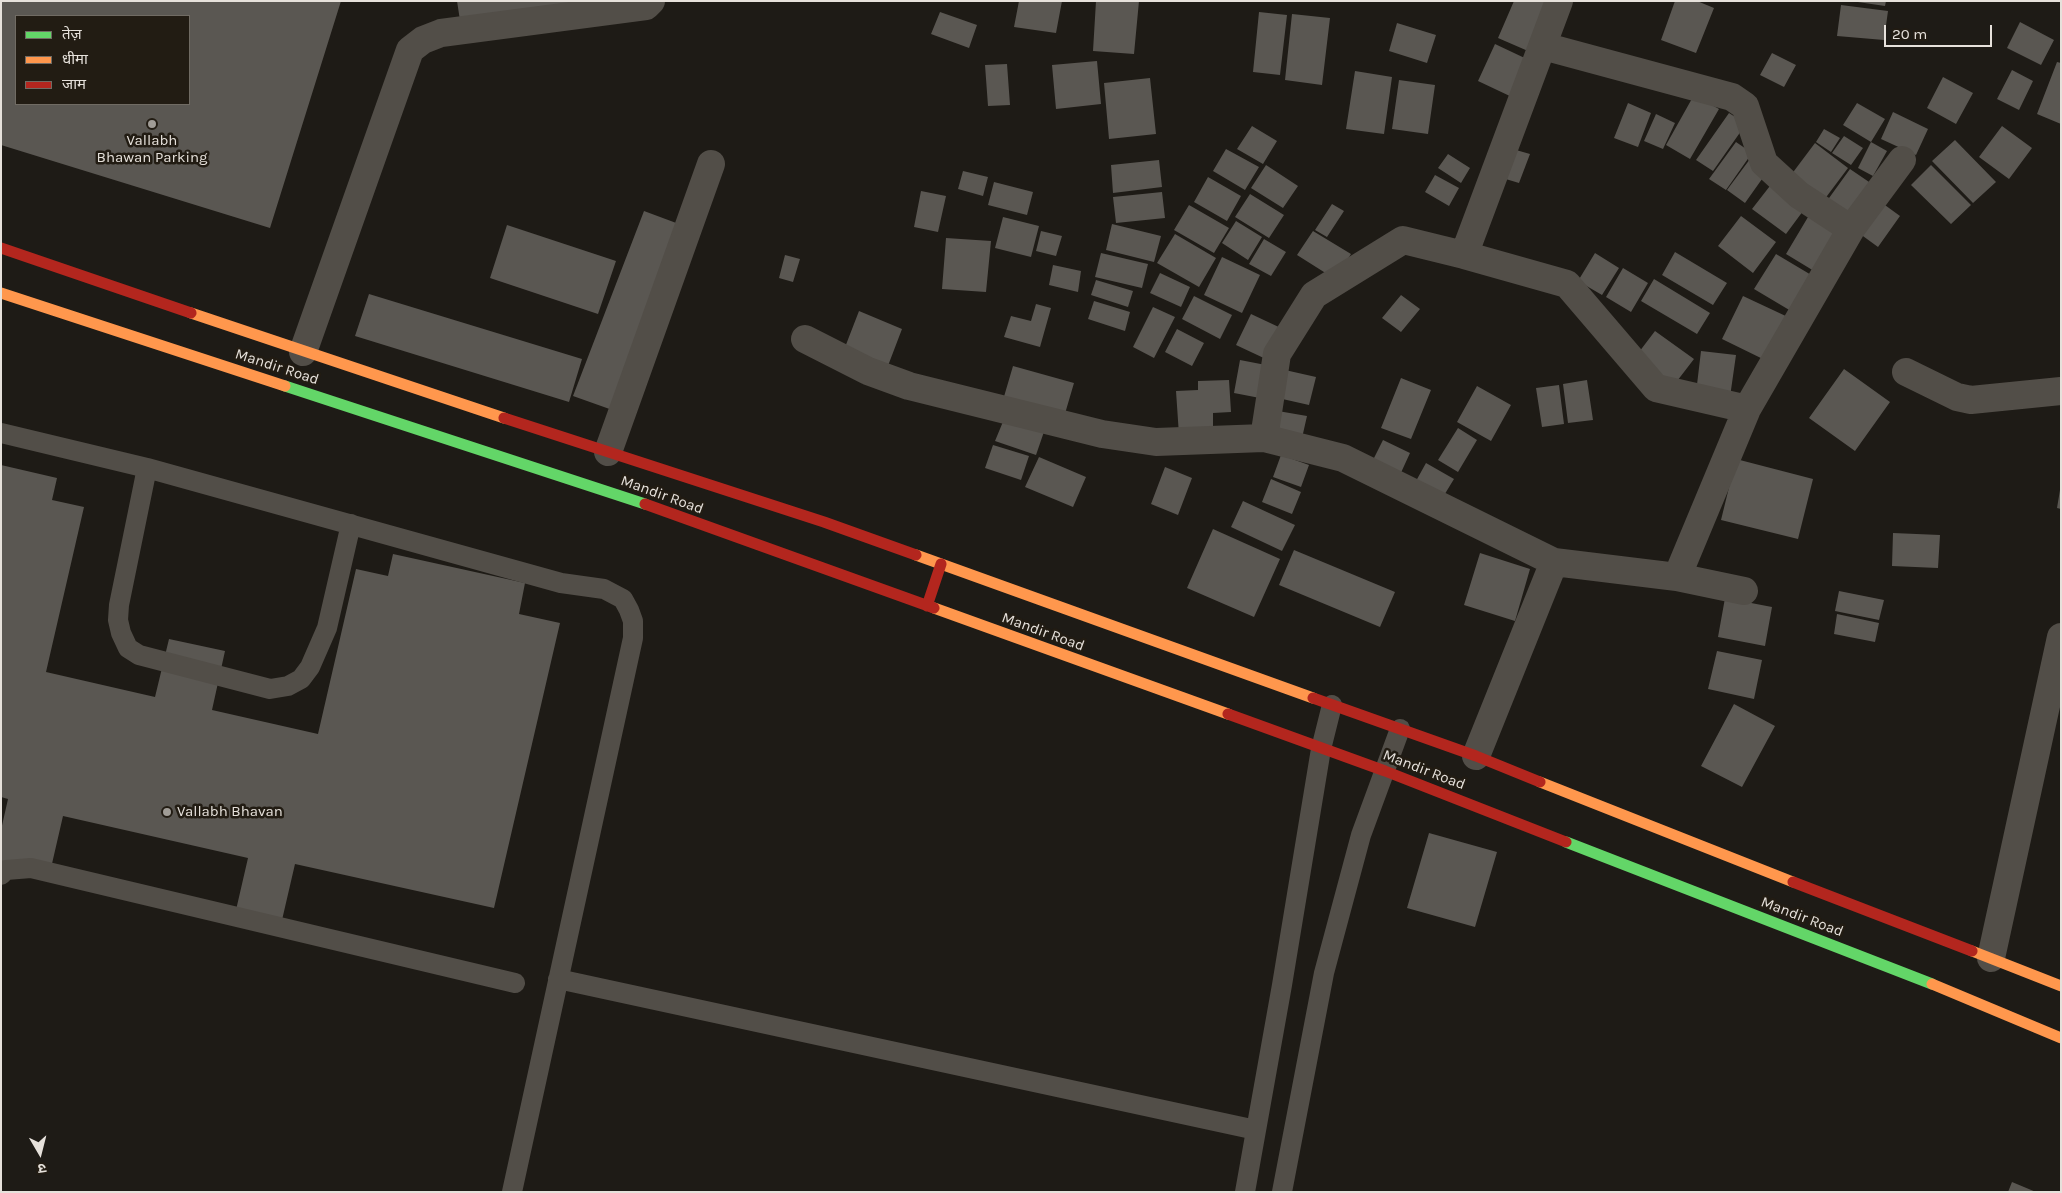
<!DOCTYPE html>
<html>
<head>
<meta charset="utf-8">
<style>
  body { margin:0 }
  #map { position:relative; width:2062px; height:1193px; overflow:hidden; background:#1e1b16; font-family:Karla,"Noto Sans Devanagari",sans-serif }
  canvas { display:block }
  .frame { position:absolute; inset:0; border:2px solid #e6e1db; pointer-events:none }
  .legend { position:absolute; left:15px; top:15px; width:175px; height:90px; box-sizing:border-box; background:#221c13; border:1px solid #706b63; margin:0; padding:6px 9px; list-style:none; font-size:15px; color:#e6e1db }
  .legend li { display:flex; align-items:center; gap:10px; height:25px }
  .legend b { width:25px; border:1px solid #706b63 }
  .north { position:absolute; left:15px; top:1128px; width:50px; height:50px; -webkit-text-stroke:4px #221c13; paint-order:stroke; rotate:172deg; font-size:14px; font-weight:700; line-height:20px; text-align:center; color:#e6e1db }
  .north::after { content:''; display:block; margin:auto; width:18px; height:22px; background:#e6e1db; clip-path:polygon(50% 0,100% 100%,50% 72%,0 100%) }
  .scale { position:absolute; left:1884px; top:25px; width:108px; height:22px; box-sizing:border-box; border:2px solid #e6e1db; border-top:0; padding-left:6px; font-size:15px; line-height:18px; white-space:nowrap; color:#e6e1db; -webkit-text-stroke:4px #221c13; paint-order:stroke }
</style>
</head>
<body>
<div id="map">
<canvas width="2062" height="1193"></canvas>
<div class="frame"></div>
<ul class="legend">
<li><b style="height:6px;background:#63d668"></b>तेज़</li>
<li><b style="height:6px;background:#ff974d"></b>धीमा</li>
<li><b style="height:6px;background:#b3261e"></b>जाम</li>
</ul>
<div class="north">उ</div>
<div class="scale">20 m</div>
</div>
<script>
const c = document.querySelector('canvas').getContext('2d');
c.lineJoin = 'round';
function fillPath(path, color) { c.fillStyle = color; c.fill(path, 'evenodd'); }
const poly = rows => new Path2D(rows.map(r => 'M' + r).join(''));
function trace(path, color, width, dash) { c.strokeStyle = color; c.lineWidth = width; c.lineCap = dash ? 'butt' : 'round'; c.setLineDash(dash || []); c.stroke(path); }
function drawText(font, color, halo, rows, align = 'center') {
  c.font = font + ' Karla,sans-serif'; c.lineWidth = 5; c.setLineDash([]); c.textBaseline = 'middle'; c.strokeStyle = halo; c.fillStyle = color; for (const [text, x, y, turn = 0] of rows) {
    c.save(); c.translate(x, y); c.rotate((+turn || 0) * Math.PI / 180); c.textAlign = isNaN(turn) ? turn : align; if (halo) c.strokeText(text, 0, 0); c.fillText(text, 0, 0); c.restore();
  }
}
fillPath(poly([
  [1,1,341,1,270,228,1,145],
  [16,16,189,16,189,104,16,104],
  [457,1,590,1,461,27],
  [1019,1,1062,1,1056,33,1014,27],
  [1096,1,1139,1,1134,54,1093,51],
  [1514,1,1549,1,1528,51,1498,38],
  [1675,1,1697,1,1714,8,1696,53,1661,40],
  [1851,1,1886,1,1885,6],
  [1841,5,1888,11,1884,40,1837,36],
  [940,12,977,25,969,48,931,34],
  [1259,12,1287,15,1280,75,1253,72],
  [1292,14,1330,18,1322,85,1285,80],
  [2020,22,2054,40,2041,65,2007,48],
  [1397,23,1436,35,1427,63,1389,51],
  [1495,44,1531,61,1514,98,1478,81],
  [1772,53,1796,65,1784,87,1760,75],
  [1097,61,1101,104,1056,109,1052,65],
  [2057,62,2061,63,2061,124,2037,114],
  [1007,64,1010,105,988,106,985,65],
  [2012,70,2033,81,2019,110,1997,99],
  [1355,71,1392,77,1384,134,1346,129],
  [1943,77,1973,93,1956,124,1927,108],
  [1150,78,1156,134,1109,139,1104,83],
  [1399,80,1435,85,1428,134,1392,129],
  [1694,95,1719,109,1690,159,1666,145],
  [1628,103,1651,113,1638,147,1614,138],
  [1857,103,1885,119,1871,142,1843,125],
  [1893,112,1928,129,1916,155,1881,139],
  [1729,113,1746,124,1713,171,1696,160],
  [1656,114,1675,123,1663,149,1644,141],
  [1252,126,1277,141,1263,164,1237,149],
  [2002,126,2032,148,2009,179,1979,157],
  [1824,129,1840,138,1831,152,1816,142],
  [1844,136,1863,148,1851,165,1832,153],
  [1955,140,1996,182,1973,203,1932,161],
  [1736,142,1752,153,1726,190,1709,179],
  [1871,142,1887,151,1873,176,1858,168],
  [1815,143,1848,168,1821,204,1788,179],
  [1509,148,1530,154,1519,183,1499,177],
  [1226,149,1259,167,1245,190,1213,171],
  [1448,154,1470,168,1461,183,1438,168],
  [1750,159,1767,172,1745,203,1727,190],
  [1159,160,1162,187,1113,193,1111,165],
  [1266,165,1298,186,1283,208,1251,188],
  [1931,165,1971,205,1951,224,1911,185],
  [1850,169,1872,184,1845,221,1824,205],
  [963,171,988,177,983,196,958,189],
  [1435,175,1459,188,1449,206,1425,192],
  [1208,177,1241,196,1227,221,1194,202],
  [994,182,1033,192,1027,215,988,205],
  [1773,182,1806,207,1786,234,1752,209],
  [921,191,946,196,938,232,914,227],
  [1162,192,1165,218,1116,223,1113,197],
  [1250,194,1284,215,1269,238,1235,217],
  [1878,200,1900,216,1878,247,1856,231],
  [1332,204,1344,211,1327,237,1315,230],
  [1189,205,1229,228,1214,253,1174,230],
  [644,211,687,227,618,412,573,396],
  [1811,212,1840,229,1814,271,1786,254],
  [1741,216,1776,242,1753,273,1718,246],
  [1003,217,1039,226,1031,257,995,248],
  [1236,221,1262,237,1248,260,1222,243],
  [1112,224,1161,236,1154,262,1106,250],
  [507,225,616,261,598,314,490,278],
  [1041,231,1062,236,1056,256,1036,251],
  [1313,231,1351,254,1335,279,1297,255],
  [1175,234,1216,258,1199,287,1157,263],
  [946,238,991,241,986,292,942,289],
  [1264,239,1286,252,1271,276,1249,264],
  [1675,252,1727,283,1713,305,1662,275],
  [1101,253,1148,264,1142,288,1095,277],
  [1595,253,1619,268,1602,295,1578,281],
  [1776,254,1818,279,1796,314,1754,289],
  [785,255,800,259,793,282,779,278],
  [1222,257,1260,275,1242,313,1204,295],
  [1053,265,1081,271,1078,292,1049,285],
  [1623,268,1648,283,1631,312,1606,297],
  [1160,273,1190,287,1181,307,1150,293],
  [1654,279,1710,313,1697,334,1641,301],
  [1096,280,1133,291,1128,307,1091,295],
  [369,294,582,359,569,402,355,336],
  [1401,295,1420,309,1401,332,1382,318],
  [1194,296,1232,315,1220,339,1182,319],
  [1743,296,1790,318,1769,362,1722,339],
  [1094,301,1130,312,1125,331,1088,319],
  [1036,304,1051,308,1040,347,1004,337,1011,316,1031,321],
  [1153,307,1175,317,1154,358,1133,347],
  [859,311,902,329,886,371,842,355],
  [1251,314,1283,329,1268,360,1236,345],
  [1177,329,1204,343,1192,366,1165,352],
  [1655,331,1694,359,1674,385,1636,356],
  [1701,351,1736,355,1730,397,1696,393],
  [1240,360,1271,366,1265,399,1234,393],
  [1013,366,1074,383,1064,417,1003,400],
  [1844,369,1890,402,1855,451,1809,418],
  [1285,370,1316,377,1309,405,1278,398],
  [1401,378,1431,390,1411,439,1381,428],
  [1229,380,1231,412,1213,413,1213,434,1179,435,1176,391,1198,390,1198,381],
  [1587,380,1593,420,1568,423,1563,384],
  [1559,385,1564,424,1542,427,1536,388],
  [1477,386,1511,405,1491,441,1457,422],
  [1278,411,1307,416,1302,438,1273,432],
  [1007,412,1047,423,1036,455,995,441],
  [1458,428,1477,440,1458,472,1438,460],
  [1383,440,1410,453,1399,477,1371,464],
  [993,445,1029,456,1021,480,985,468],
  [1281,455,1309,465,1301,487,1273,477],
  [1039,457,1086,477,1073,507,1025,487],
  [1736,459,1813,479,1798,539,1721,520],
  [1426,463,1454,479,1443,497,1416,481],
  [1,465,57,478,52,500,84,507,46,672,155,697,169,639,225,651,212,710,318,734,356,569,388,576,393,554,525,583,519,614,560,623,494,908,295,864,279,933,233,923,248,858,63,816,48,881,1,871,1,830,8,799,1,797],
  [1165,467,1192,478,1178,515,1151,504],
  [1271,479,1301,492,1292,514,1262,502],
  [2060,490,2061,490,2061,509,2057,508],
  [1243,501,1295,525,1282,551,1231,527],
  [1213,529,1280,559,1254,617,1187,588],
  [1893,533,1940,535,1938,568,1892,566],
  [1294,550,1395,592,1380,627,1279,585],
  [1480,553,1530,569,1515,621,1464,605],
  [1839,591,1884,600,1879,620,1835,611],
  [1725,598,1772,607,1765,646,1718,637],
  [1837,614,1879,623,1875,642,1834,634],
  [1717,651,1762,660,1754,699,1708,689],
  [1734,704,1775,726,1742,787,1701,766],
  [1429,833,1497,852,1475,927,1407,908],
  [2012,1182,2036,1192,2008,1192]
]), '#5a5752');
trace(poly([
  [1,433,147,468,119,605,118,620,121,633,128,648,139,655,270,689,288,686,301,679,310,667,327,628,351,524],
  [147,468,561,583,604,589,623,599,629,610,633,621,633,638,512,1192],
  [1,875,6,870,31,868,515,983],
  [558,979,1256,1130],
  [1245,1192,1282,985,1321,749,1332,705],
  [1282,1192,1324,973,1361,835,1400,729]
]), '#524e48', 20);
trace(poly([
  [1543,46,1732,97,1745,106,1764,163,1799,195,1851,229],
  [1464,255,1559,1],
  [805,339,868,371,909,386,1102,434,1156,442,1264,438,1343,458,1554,562,1677,577,1744,591],
  [303,352,410,50,423,40,441,33,646,6,651,1],
  [1906,372,1957,397,1971,400,2061,391],
  [1264,438,1277,354,1314,295,1403,240,1464,255,1567,284,1656,388,1747,409],
  [608,452,711,164],
  [1677,577,1747,409,1851,229,1902,160],
  [1476,756,1554,562],
  [1991,958,2061,637]
]), '#524e48', 28);
trace(poly([
  [285,386,645,504],
  [1566,842,1932,984]
]), '#63d668', 11);
trace(poly([
  [1,293,285,386],
  [191,313,504,418],
  [916,555,1313,698],
  [934,608,1228,714],
  [1540,782,1793,882],
  [1972,951,2061,986],
  [1932,984,2061,1038]
]), '#ff974d', 11);
trace(poly([
  [1,248,191,313],
  [504,418,824,522,916,555],
  [645,504,934,608],
  [927,606,941,564],
  [1313,698,1476,756,1540,782],
  [1228,714,1385,771,1566,842],
  [1793,882,1972,951]
]), '#b3261e', 11);
for (const [x, y, r, color] of [
  [152,124,5,"#a09c96"],
  [167,812,5,"#a09c96"]
]) { const dot = new Path2D(); dot.arc(x, y, r, 0, 2 * Math.PI); c.fillStyle = color; c.fill(dot); trace(dot, '#221c13', 2); }
drawText('15px', '#e6e1db', '#221c13', [
  ["Vallabh",152,141],
  ["Bhawan Parking",152,158],
  ["Vallabh Bhavan",177,812,"left"]
]);
drawText('15px', '#e6e1db', '#221c13', [
  ["Mandir Road",277,367,18],
  ["Mandir Road",662,495,20],
  ["Mandir Road",1043,632,20],
  ["Mandir Road",1424,770,21],
  ["Mandir Road",1802,917,21]
]);
</script>
</body>
</html>
